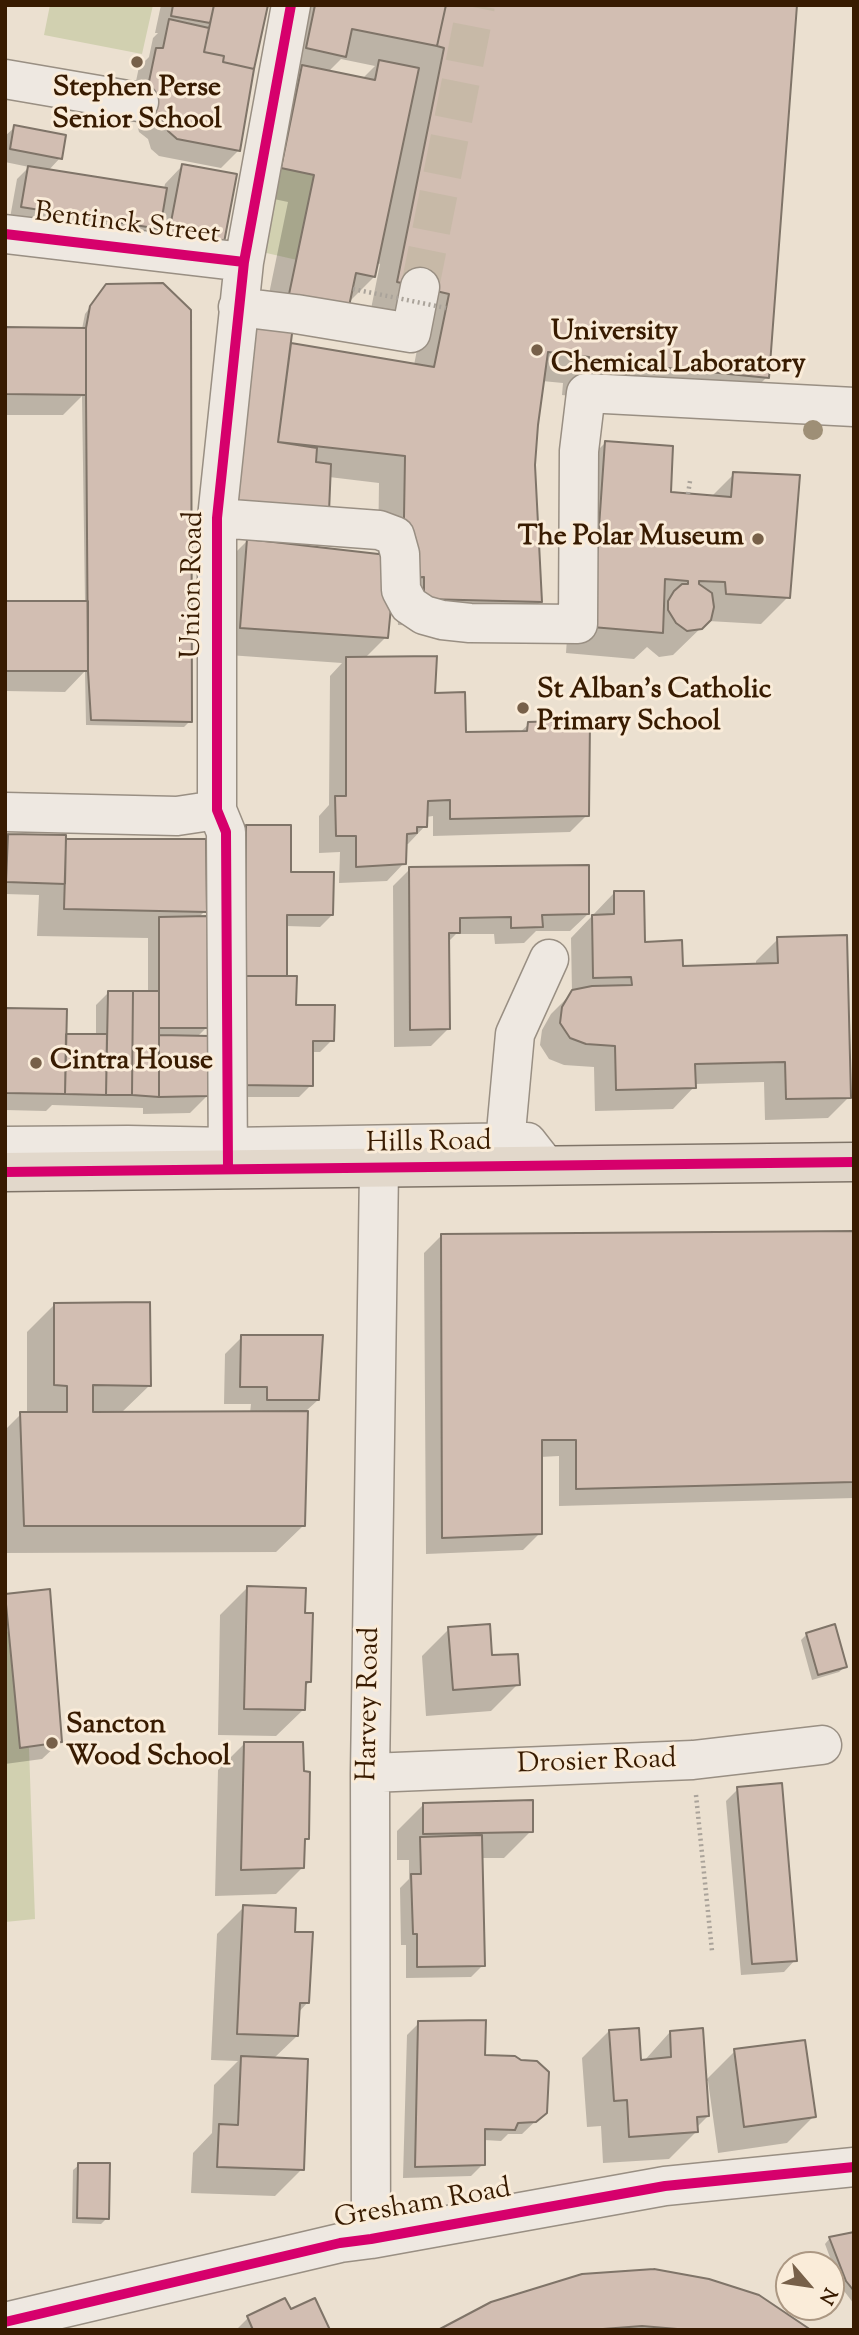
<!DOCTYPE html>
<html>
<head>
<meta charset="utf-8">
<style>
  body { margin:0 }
  #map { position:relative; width:859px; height:2335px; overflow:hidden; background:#ebe0d0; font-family:"Sorts Mill Goudy",serif }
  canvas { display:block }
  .frame { position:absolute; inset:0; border:7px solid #381b01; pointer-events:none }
  .north { position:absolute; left:775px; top:2251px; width:70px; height:70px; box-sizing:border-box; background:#faecd9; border:2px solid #ac9883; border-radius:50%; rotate:119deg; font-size:19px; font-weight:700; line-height:28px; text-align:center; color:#381b01 }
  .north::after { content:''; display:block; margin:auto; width:24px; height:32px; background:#776049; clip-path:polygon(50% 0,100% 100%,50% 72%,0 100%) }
</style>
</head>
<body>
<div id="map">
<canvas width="859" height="2335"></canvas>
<div class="frame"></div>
<div class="north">N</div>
</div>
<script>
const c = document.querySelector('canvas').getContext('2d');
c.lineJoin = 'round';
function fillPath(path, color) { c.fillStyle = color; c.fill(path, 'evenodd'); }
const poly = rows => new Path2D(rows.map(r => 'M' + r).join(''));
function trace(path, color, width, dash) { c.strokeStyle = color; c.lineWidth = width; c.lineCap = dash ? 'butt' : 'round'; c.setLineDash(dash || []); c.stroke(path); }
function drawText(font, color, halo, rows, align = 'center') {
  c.font = font + ' "Sorts Mill Goudy",serif'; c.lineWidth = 6; c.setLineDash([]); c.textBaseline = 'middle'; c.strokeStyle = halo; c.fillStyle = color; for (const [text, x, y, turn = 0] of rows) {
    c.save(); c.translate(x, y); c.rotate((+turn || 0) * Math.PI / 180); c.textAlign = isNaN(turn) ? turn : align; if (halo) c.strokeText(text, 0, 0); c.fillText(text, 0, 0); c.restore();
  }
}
fillPath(poly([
  [50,5,153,5,142,54,44,35],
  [281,168,314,175,297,260,262,252],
  [5,1630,8,1632,20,1747,29,1748,35,1919,5,1922]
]), '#d1d0b0');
fillPath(poly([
  [161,5,269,5,265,9,238,151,221,168,159,156,151,149,148,139,139,132,136,120,129,114,139,67,149,57,153,38,158,33,155,33],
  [295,5,795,5,767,377,740,404,578,397,562,395,563,383,542,381,533,465,541,601,514,628,398,625,397,603,390,604,386,637,365,658,434,695,464,734,519,733,529,724,587,815,570,832,433,836,433,816,426,817,425,826,408,844,405,844,404,863,387,881,339,883,340,852,319,853,319,816,329,805,330,676,342,663,214,654,220,568,247,541,378,555,379,483,329,477,212,519,263,323,288,202,255,195],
  [341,59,375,66,362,79,328,72],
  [377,263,380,264,371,309,423,320,414,365,289,345,291,331,348,303,374,277],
  [15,127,60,158,48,171,164,189,165,184,182,166,235,176,151,260,156,231,146,240,10,218,17,179,29,167,5,162,5,136],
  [101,292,190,721,184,727,86,725,85,671,65,692,5,691,5,603,85,602,82,396,63,415,5,415,5,329,82,329,85,314],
  [605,443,669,494,711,497,734,474,788,597,761,624,708,621,673,655,659,657,647,647,634,659,566,653,578,470],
  [247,826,289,874,332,915,320,927,286,926,285,978,295,1007,332,1040,320,1052,311,1052,311,1085,299,1097,227,1097,235,838],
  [9,836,64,840,204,840,205,911,198,918,207,1027,196,1038,207,1096,190,1113,143,1114,143,1108,52,1105,46,1111,5,1110,5,1009,65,1035,96,1036,96,1005,108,993,148,993,148,938,37,936,39,895,5,894,5,839],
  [410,869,588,914,570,931,536,931,524,943,495,944,494,934,456,934,447,943,448,1029,431,1046,394,1047,393,886],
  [614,893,644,943,681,968,756,966,756,961,778,939,849,1097,828,1118,765,1120,764,1082,694,1084,694,1087,673,1109,595,1111,594,1067,564,1065,549,1059,540,1045,542,1030,551,1014,572,993,571,938],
  [854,1232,854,1498,559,1506,559,1456,540,1457,540,1533,523,1550,426,1554,424,1253,441,1236],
  [54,1305,150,1385,121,1413,250,1413,251,1404,224,1404,225,1354,242,1337,318,1400,306,1411,304,1525,276,1552,5,1553,5,1430,21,1414,27,1414,27,1332],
  [247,1588,303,1615,310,1682,304,1687,304,1709,276,1736,218,1735,220,1615],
  [5,1596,60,1742,42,1759,5,1764],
  [449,1629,518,1684,491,1711,426,1716,422,1656],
  [807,1634,845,1667,839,1672,812,1680,801,1640],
  [245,1743,302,1772,307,1838,303,1842,303,1867,276,1894,215,1896,218,1770],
  [738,1789,795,1960,784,1972,741,1975,726,1801],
  [424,1804,531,1831,504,1858,481,1858,483,1965,471,1977,406,1978,406,1945,401,1945,400,1888,409,1879,409,1860,397,1860,397,1831],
  [244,1907,293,1933,308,2002,298,2013,297,2036,273,2059,302,2169,275,2196,191,2193,193,2153,212,2133,214,2085,238,2061,211,2060,217,1934],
  [419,2023,483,2057,545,2112,522,2134,508,2134,501,2141,484,2140,483,2164,471,2176,403,2178,407,2035],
  [609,2031,639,2062,644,2061,670,2032,705,2081,735,2051,814,2116,787,2143,718,2153,708,2081,705,2081,708,2116,696,2128,696,2132,669,2159,603,2163,601,2126,587,2127,582,2058],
  [79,2165,107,2218,101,2224,72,2223,73,2170],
  [854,2233,854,2304,841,2287,825,2244,830,2238],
  [492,2303,808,2330,442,2330],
  [290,2311,328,2330,236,2330,248,2318]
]), '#0003');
const building = poly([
  [173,5,214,5,210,23,171,16,173,5],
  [214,5,268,5,254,69,223,62,224,56,204,52,214,5],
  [315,5,446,5,437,46,352,29,346,57,306,48,315,5],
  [446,5,797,5,769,378,638,365,629,374,605,371,588,369,589,357,548,352,538,425,535,465,542,602,424,599,424,577,403,578,405,456,278,442,291,343,434,367,449,294,397,282,444,48,437,46,446,5],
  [169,19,209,28,204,52,224,56,223,62,254,69,240,151,177,139,168,131,165,122,156,115,153,103,146,96,156,48,163,48,169,19],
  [379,60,419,68,375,277,356,273,348,311,288,299,314,175,281,168,302,65,375,80,379,60],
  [14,125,66,135,62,159,10,149,14,125],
  [182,164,237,174,222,253,167,243,182,164],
  [28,166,167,188,160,229,21,207,28,166],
  [163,283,191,310,192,722,91,720,88,671,86,395,86,328,90,306,106,284,163,283],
  [248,319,293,326,278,442,317,448,316,462,331,464,329,512,228,502,248,319],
  [5,327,86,328,86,395,5,394,5,327],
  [605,441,673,446,671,492,731,497,733,472,800,475,790,598,726,594,725,582,699,581,699,584,712,593,714,607,711,620,702,629,687,631,676,623,668,610,668,601,674,591,682,584,688,584,688,581,665,579,663,633,592,627,605,441],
  [247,539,396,556,388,638,240,628,247,539],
  [5,601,88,601,88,671,5,671,5,601],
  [437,656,435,693,465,692,466,732,527,731,528,722,590,720,589,816,450,819,450,800,428,801,427,827,417,827,417,833,407,834,406,864,356,867,356,836,336,836,335,796,346,796,346,657,437,656],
  [246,825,291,825,291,872,334,872,333,915,287,915,287,976,245,976,246,825],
  [8,834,66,835,65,884,6,882,8,834],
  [66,839,206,839,207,912,64,909,66,839],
  [589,865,589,914,542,915,543,927,511,928,511,917,460,918,460,933,449,933,450,1029,410,1030,409,867,589,865],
  [614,891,644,891,645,942,682,940,683,966,778,963,777,937,847,935,851,1098,786,1099,785,1062,695,1064,696,1088,616,1090,615,1046,586,1044,570,1038,560,1023,562,1007,572,990,592,986,632,985,631,977,593,978,592,915,614,914,614,891],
  [208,916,208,1028,159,1028,159,917,208,916],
  [245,976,297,976,296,1005,335,1005,334,1041,313,1041,313,1086,238,1085,245,976],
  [108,991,133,991,132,1095,106,1095,108,991],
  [133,991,159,991,159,1097,132,1095,133,991],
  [5,1008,67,1009,65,1094,5,1093,5,1008],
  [66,1034,107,1034,106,1095,65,1094,66,1034],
  [159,1035,210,1036,209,1096,159,1097,159,1035],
  [854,1231,854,1482,576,1489,576,1440,542,1440,542,1534,442,1538,441,1234,854,1231],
  [150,1302,151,1386,93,1385,93,1412,308,1411,305,1526,24,1526,20,1412,67,1412,67,1386,54,1385,54,1303,150,1302],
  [241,1335,323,1335,319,1400,267,1400,267,1387,240,1387,241,1335],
  [247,1586,306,1588,305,1613,313,1613,311,1682,306,1682,305,1710,244,1709,247,1586],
  [50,1589,62,1742,20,1748,5,1594,50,1589],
  [490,1624,492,1655,518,1654,520,1685,453,1690,448,1627,490,1624],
  [835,1624,847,1667,818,1675,806,1633,835,1624],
  [244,1742,303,1742,304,1771,310,1772,309,1839,305,1839,304,1868,241,1870,244,1742],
  [782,1783,797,1961,752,1964,737,1787,782,1783],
  [533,1800,533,1832,423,1834,423,1803,533,1800],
  [482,1835,485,1966,417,1967,417,1934,413,1934,411,1874,421,1874,420,1837,482,1835],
  [243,1905,296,1908,295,1932,313,1932,309,2003,300,2003,298,2036,237,2034,243,1905],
  [486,2020,485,2055,515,2056,521,2060,537,2061,549,2072,547,2113,536,2122,518,2123,515,2130,485,2129,485,2165,415,2167,418,2021,486,2020],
  [639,2028,641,2060,671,2057,670,2031,703,2028,709,2116,697,2117,698,2132,629,2137,627,2100,614,2101,609,2030,639,2028],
  [805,2040,816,2117,744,2127,734,2049,805,2040],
  [241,2056,308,2059,304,2170,217,2167,219,2124,238,2125,241,2056],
  [78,2163,110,2163,109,2219,77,2218,78,2163],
  [854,2232,854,2291,846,2281,829,2237,854,2232],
  [654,2269,709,2279,759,2295,811,2330,689,2330,642,2326,590,2330,438,2330,491,2302,582,2274,654,2269],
  [285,2298,291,2309,315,2298,330,2330,253,2330,247,2316,285,2298]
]);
fillPath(building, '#d2beb2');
trace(building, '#7f7468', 2);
trace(poly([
  [420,287,476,5]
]), '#c7b9a7', 38, [38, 19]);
const minor = poly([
  [5,79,139,102],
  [5,234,244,262],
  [238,307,296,314,411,333,420,287],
  [217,518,379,530,395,536,400,554,401,590,409,605,424,615,442,620,470,623,578,624,579,451,586,393,854,407],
  [5,812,177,816,217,810],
  [5,1146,128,1145,229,1147,527,1142,545,1165],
  [503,1165,515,1034,549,959],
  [228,1169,226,832,217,810,217,518,244,262,291,5],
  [370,1773,693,1760,822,1745],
  [371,2239,370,1773,379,1169],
  [5,2322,340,2243,371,2239,665,2186,854,2167]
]);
const major = poly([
  [5,1172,854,1162]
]);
trace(minor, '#998f83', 41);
trace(major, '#7f7468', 41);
trace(poly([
  [688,494,690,481],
  [696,1795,712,1951]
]), '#aaa39a', 4.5, [2, 3.5]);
trace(minor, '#eee8e1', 38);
trace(major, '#e2d8cb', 38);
trace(poly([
  [353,289,446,308]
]), '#aaa39a', 4.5, [2, 3.5]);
trace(poly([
  [5,234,244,262],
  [228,1169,226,832,217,810,217,518,244,262,291,5],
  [5,1172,854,1162],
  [5,2322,340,2243,371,2239,665,2186,854,2167]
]), '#d6006c', 10);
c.fillStyle = '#9e8f76';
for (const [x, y] of [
  [813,430]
]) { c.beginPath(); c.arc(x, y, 10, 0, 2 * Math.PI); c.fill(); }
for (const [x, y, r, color] of [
  [137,62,7,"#776049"],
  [537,350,7,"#776049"],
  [758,539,7,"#776049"],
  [523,708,7,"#776049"],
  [36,1063,7,"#776049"],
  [52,1743,7,"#776049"]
]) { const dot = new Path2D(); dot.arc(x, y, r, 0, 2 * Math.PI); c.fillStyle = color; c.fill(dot); trace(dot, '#faecd9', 2.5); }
drawText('bold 28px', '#381b01', '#faecd9', [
  ["Stephen Perse",137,90,"center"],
  ["Senior School",137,122,"center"],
  ["University",551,334],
  ["Chemical Laboratory",551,366],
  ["The Polar Museum",744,539,"right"],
  ["St Alban's Catholic",537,692],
  ["Primary School",537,724],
  ["Cintra House",50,1063],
  ["Sancton",66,1727],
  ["Wood School",66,1759]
], 'left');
drawText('28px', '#381b01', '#faecd9', [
  ["Bentinck Street",127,226,7],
  ["Union Road",195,585,-89],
  ["Hills Road",429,1145,-1],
  ["Harvey Road",371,1704,-89],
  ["Drosier Road",597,1764,-2],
  ["Gresham Road",423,2206,-10]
]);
</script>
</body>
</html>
